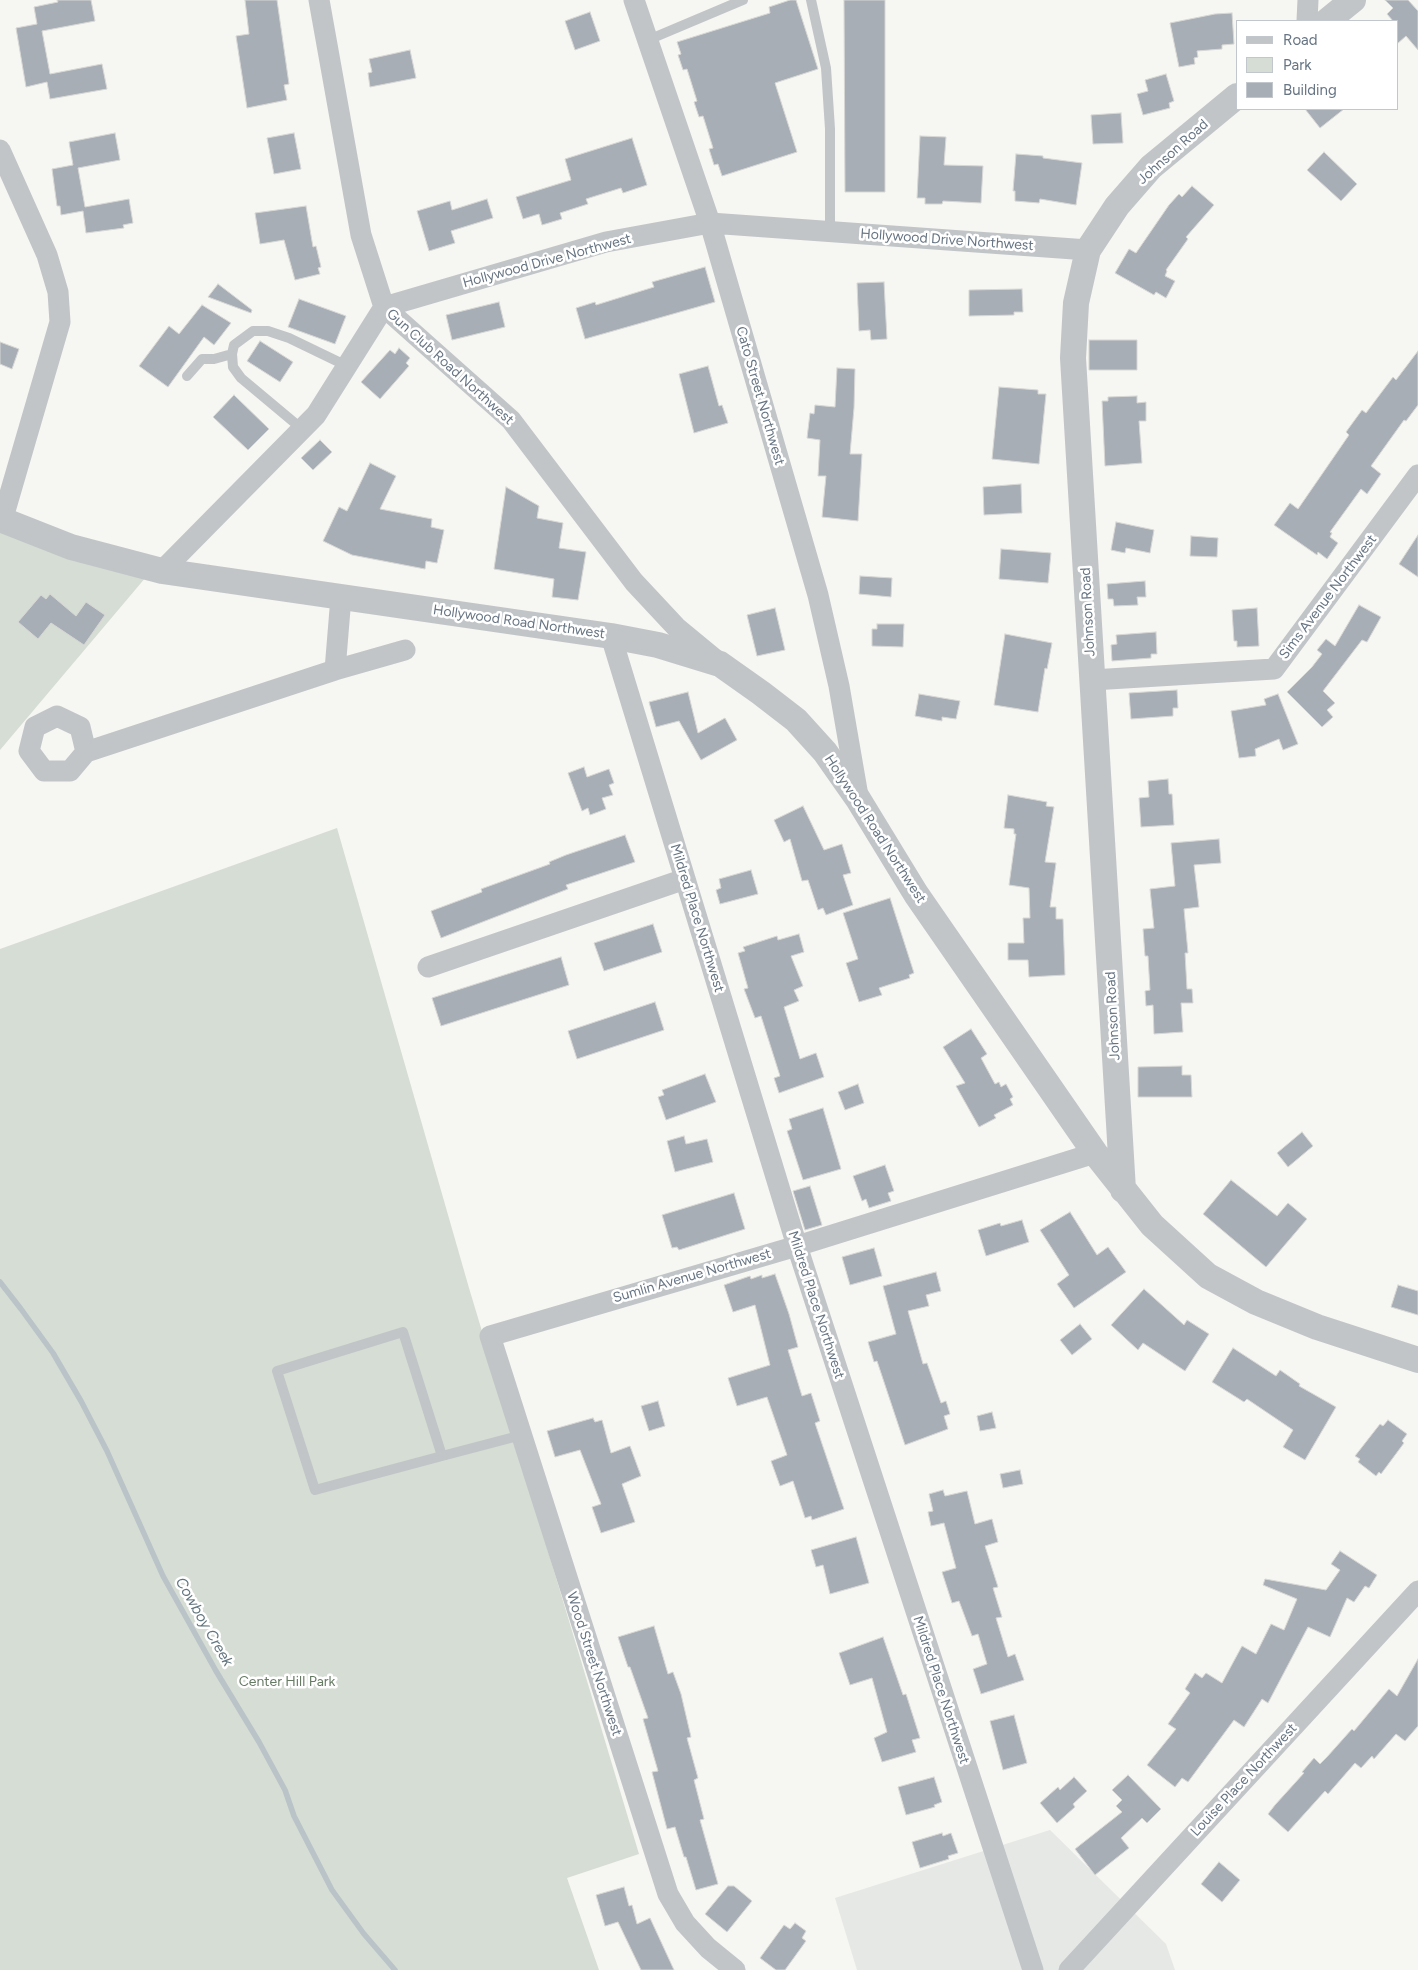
<!DOCTYPE html>
<html>
<head>
<meta charset="utf-8">
<style>
  body { margin:0 }
  #map { position:relative; width:1418px; height:1970px; overflow:hidden; background:#f6f6f2; font-family:Figtree,sans-serif }
  canvas { display:block }
  .legend { position:absolute; left:1236px; top:20px; width:162px; height:90px; box-sizing:border-box; background:#fff; border:1px solid #c2c7cd; margin:0; padding:6px 9px; list-style:none; font-size:15px; color:#667483 }
  .legend li { display:flex; align-items:center; gap:10px; height:25px }
  .legend b { width:25px; border:1px solid #c2c7cd }
</style>
</head>
<body>
<div id="map">
<canvas width="1418" height="1970"></canvas>
<ul class="legend">
<li><b style="height:6px;background:#c1c5c8"></b>Road</li>
<li><b style="height:14px;background:#d6ddd4"></b>Park</li>
<li><b style="height:14px;background:#a8aeb5"></b>Building</li>
</ul>
</div>
<script>
const c = document.querySelector('canvas').getContext('2d');
c.lineJoin = 'round';
function fillPath(path, color) { c.fillStyle = color; c.fill(path, 'evenodd'); }
const poly = rows => new Path2D(rows.map(r => 'M' + r).join(''));
function trace(path, color, width, dash) { c.strokeStyle = color; c.lineWidth = width; c.lineCap = dash ? 'butt' : 'round'; c.setLineDash(dash || []); c.stroke(path); }
function drawText(font, color, halo, rows, align = 'center') {
  c.font = font + ' Figtree,sans-serif'; c.lineWidth = 5; c.setLineDash([]); c.textBaseline = 'middle'; c.strokeStyle = halo; c.fillStyle = color; for (const [text, x, y, turn = 0] of rows) {
    c.save(); c.translate(x, y); c.rotate((+turn || 0) * Math.PI / 180); c.textAlign = isNaN(turn) ? turn : align; if (halo) c.strokeText(text, 0, 0); c.fillText(text, 0, 0); c.restore();
  }
}
fillPath(poly([
  [1050,1830,1166,1944,1175,1970,857,1970,835,1898]
]), '#e6e8e6');
fillPath(poly([
  [0,514,157,564,0,750],
  [337,828,469,1288,639,1854,567,1878,599,1970,0,1970,0,949]
]), '#d6ddd4');
trace(poly([
  [0,1282,21,1309,53,1353,81,1401,107,1451,163,1576,216,1671,259,1742,285,1790,294,1816,332,1890,364,1934,395,1970]
]), '#b9c3c8', 5.5);
const building = poly([
  [57,0,91,0,95,21,42,31,50,74,102,64,107,89,50,99,47,82,26,87,16,28,37,24,34,7,58,2,57,0],
  [245,0,277,0,289,84,284,85,287,100,247,108,236,36,249,34,245,0],
  [790,0,796,0,818,69,775,83,797,152,722,176,718,164,714,165,709,149,713,148,703,116,699,117,694,102,697,101,687,69,683,70,678,55,681,54,677,42,770,13,769,7,790,0],
  [844,0,885,0,885,192,845,192,844,0],
  [1385,0,1408,0,1418,11,1418,50,1406,36,1397,44,1397,21,1393,21,1387,14,1393,8,1385,0],
  [590,12,600,41,575,50,565,21,590,12],
  [1232,13,1234,44,1222,45,1222,49,1197,51,1198,57,1194,58,1195,64,1179,67,1170,23,1215,14,1232,13],
  [410,50,416,78,370,87,368,73,372,72,369,59,410,50],
  [1166,74,1174,101,1169,103,1170,108,1143,115,1137,94,1148,91,1145,80,1166,74],
  [1305,109,1344,109,1320,128,1305,109],
  [1121,113,1123,143,1093,144,1091,115,1121,113],
  [115,133,120,160,78,168,85,207,129,199,133,223,123,225,124,228,86,233,83,211,61,215,60,206,57,206,52,169,73,165,69,142,115,133],
  [294,133,301,169,274,174,267,138,294,133],
  [920,136,946,137,944,165,983,166,981,203,943,201,942,204,925,204,925,198,917,198,920,136],
  [632,138,647,185,623,193,621,188,586,199,588,204,560,213,562,219,542,225,539,214,523,219,516,197,571,180,565,159,632,138],
  [1324,152,1357,184,1341,201,1307,170,1324,152],
  [1016,154,1043,156,1043,158,1082,163,1076,205,1040,199,1039,203,1015,201,1015,191,1013,191,1016,154],
  [1192,186,1214,205,1186,237,1188,239,1166,270,1167,271,1165,276,1175,281,1166,298,1156,292,1154,295,1115,273,1129,249,1136,253,1169,205,1179,194,1182,197,1192,186],
  [487,199,493,218,451,231,455,243,429,251,417,211,450,201,452,210,487,199],
  [306,206,313,247,316,246,321,267,318,268,320,274,295,280,284,240,260,244,255,213,306,206],
  [705,267,715,302,585,339,576,308,595,302,596,305,654,287,652,282,705,267],
  [884,282,887,339,871,340,870,330,859,331,857,283,884,282],
  [218,284,252,310,251,313,208,297,218,284],
  [1022,289,1023,312,1014,312,1014,315,969,316,969,290,1022,289],
  [299,299,346,316,335,344,288,327,299,299],
  [499,302,505,327,452,340,446,315,499,302],
  [202,305,231,323,214,345,204,337,168,387,139,366,169,326,179,334,202,305],
  [1089,340,1137,340,1137,370,1089,370,1089,340],
  [260,341,293,362,280,382,247,361,260,341],
  [0,342,19,349,12,369,0,364,0,342],
  [399,348,410,358,406,363,409,366,380,399,361,382,390,350,395,354,399,348],
  [1418,351,1418,405,1406,421,1404,420,1371,466,1381,474,1367,494,1361,489,1330,532,1332,533,1330,537,1338,543,1327,559,1318,552,1317,555,1274,525,1290,503,1298,509,1349,435,1346,432,1362,410,1366,413,1393,377,1396,380,1418,351],
  [708,366,719,406,722,405,728,423,694,433,679,374,708,366],
  [837,368,855,369,854,408,850,454,862,454,858,521,822,517,826,476,818,476,820,440,807,438,810,413,814,414,815,405,835,407,837,368],
  [999,387,1038,390,1038,394,1046,394,1039,464,992,459,999,387],
  [234,395,269,429,248,450,213,417,234,395],
  [1137,396,1137,403,1146,402,1146,421,1139,421,1142,463,1105,466,1102,401,1108,401,1108,397,1137,396],
  [320,440,332,452,313,470,301,458,320,440],
  [370,463,396,476,380,509,432,519,431,527,444,530,437,563,426,561,425,569,352,555,323,541,339,507,347,511,370,463],
  [1021,484,1022,513,984,515,983,487,1021,484],
  [506,487,539,506,537,518,563,523,559,548,586,552,578,600,552,597,554,579,494,569,506,487],
  [1116,522,1154,530,1150,553,1126,548,1125,553,1111,550,1116,522],
  [1418,535,1418,577,1399,564,1418,535],
  [1191,536,1218,538,1217,557,1190,556,1191,536],
  [1001,549,1051,553,1048,583,999,579,1001,549],
  [860,576,892,578,891,597,859,594,860,576],
  [1145,581,1146,597,1137,597,1138,605,1114,606,1113,599,1108,599,1107,584,1145,581],
  [50,594,76,616,86,602,105,615,84,645,51,623,38,639,18,622,41,595,46,599,50,594],
  [1359,605,1381,617,1367,642,1362,640,1323,691,1335,703,1327,710,1333,717,1322,727,1287,692,1312,667,1322,654,1317,650,1326,639,1335,646,1359,605],
  [775,608,785,650,757,656,747,615,775,608],
  [1257,608,1259,646,1237,647,1237,641,1234,641,1232,610,1257,608],
  [877,624,904,624,903,647,872,646,872,629,877,629,877,624],
  [1156,632,1157,654,1151,654,1151,658,1112,661,1111,645,1117,644,1116,635,1156,632],
  [1005,634,1052,643,1047,669,1045,668,1038,712,994,705,1005,634],
  [1177,690,1178,708,1173,708,1173,716,1131,719,1129,693,1177,690],
  [688,692,698,733,725,718,737,740,701,760,679,721,656,727,649,702,688,692],
  [919,694,960,701,956,719,942,717,942,721,915,716,919,694],
  [1278,694,1298,744,1283,750,1279,739,1255,749,1256,756,1239,758,1231,711,1266,705,1264,699,1278,694],
  [584,767,587,777,609,769,614,783,609,785,613,795,602,798,606,809,590,815,588,808,582,811,568,773,584,767],
  [1168,779,1169,794,1172,794,1174,825,1141,827,1139,798,1149,797,1148,781,1168,779],
  [1008,795,1047,802,1046,806,1054,807,1045,862,1056,863,1050,907,1056,907,1056,919,1063,919,1065,975,1029,977,1028,960,1008,960,1008,943,1024,943,1023,918,1030,918,1029,888,1009,885,1016,834,1014,834,1014,829,1004,828,1008,795],
  [803,806,824,850,842,844,851,873,843,875,853,905,826,915,823,908,818,910,808,880,802,881,790,839,784,842,774,820,803,806],
  [625,835,635,862,566,885,568,889,441,938,431,911,482,892,481,889,550,864,549,862,566,855,625,835],
  [1219,839,1221,863,1194,865,1199,907,1184,909,1188,953,1185,953,1187,989,1192,989,1193,1003,1181,1003,1183,1032,1154,1034,1153,1005,1146,1006,1145,991,1150,990,1148,956,1145,956,1143,929,1154,928,1150,889,1175,886,1171,843,1219,839],
  [751,870,758,894,720,904,716,890,721,888,719,879,751,870],
  [890,898,914,973,909,975,910,978,879,988,882,995,859,1002,846,963,858,959,843,913,890,898],
  [653,924,662,952,604,971,594,943,653,924],
  [799,934,804,952,791,956,803,986,794,990,799,1001,784,1007,800,1059,816,1053,824,1077,779,1093,774,1078,780,1076,761,1016,755,1018,744,989,748,988,738,953,745,951,743,947,777,936,778,940,799,934],
  [561,957,569,985,441,1026,432,998,561,957],
  [655,1002,664,1030,577,1059,568,1031,655,1002],
  [971,1029,987,1054,981,1058,995,1084,999,1082,1001,1087,1006,1084,1013,1097,1010,1099,1013,1105,994,1115,996,1118,979,1127,956,1086,965,1083,943,1047,971,1029],
  [1182,1066,1182,1075,1191,1075,1192,1097,1138,1097,1138,1067,1182,1066],
  [705,1074,716,1102,666,1120,658,1097,664,1095,662,1090,705,1074],
  [858,1084,864,1103,845,1110,838,1092,858,1084],
  [823,1108,841,1169,803,1180,787,1131,792,1129,789,1119,823,1108],
  [1302,1132,1313,1146,1288,1167,1277,1153,1302,1132],
  [684,1136,686,1144,707,1139,713,1162,675,1172,667,1141,684,1136],
  [885,1165,894,1191,888,1193,891,1201,869,1208,866,1199,862,1201,853,1176,885,1165],
  [1231,1180,1277,1216,1288,1203,1307,1219,1266,1267,1203,1214,1231,1180],
  [810,1186,822,1225,805,1230,793,1191,810,1186],
  [734,1193,745,1229,679,1250,677,1247,672,1248,662,1215,734,1193],
  [1070,1212,1097,1255,1108,1247,1126,1272,1074,1308,1057,1284,1069,1275,1040,1230,1070,1212],
  [1022,1220,1029,1242,986,1256,978,1230,1000,1223,1001,1226,1022,1220],
  [874,1248,882,1276,850,1285,842,1257,874,1248],
  [936,1272,941,1291,926,1295,929,1306,908,1311,923,1364,927,1363,941,1403,946,1401,950,1414,944,1416,948,1429,905,1445,877,1361,874,1362,868,1342,896,1334,883,1286,936,1272],
  [775,1274,789,1314,798,1347,788,1350,802,1396,811,1393,820,1421,815,1423,844,1509,812,1520,811,1516,805,1518,793,1481,780,1486,771,1461,787,1455,767,1397,737,1406,728,1378,770,1365,755,1305,733,1312,724,1285,750,1276,751,1279,762,1275,762,1278,775,1274],
  [1398,1285,1418,1291,1418,1315,1391,1307,1398,1285],
  [1144,1289,1184,1325,1187,1320,1209,1334,1185,1371,1143,1343,1138,1350,1111,1325,1144,1289],
  [1080,1324,1092,1339,1072,1355,1060,1340,1080,1324],
  [1233,1348,1276,1376,1280,1370,1300,1384,1299,1386,1336,1407,1305,1460,1283,1447,1293,1430,1247,1399,1244,1402,1212,1382,1233,1348],
  [658,1401,665,1426,649,1431,641,1406,658,1401],
  [992,1412,996,1428,980,1431,977,1416,992,1412],
  [593,1418,595,1422,602,1420,611,1453,630,1446,641,1476,622,1484,635,1522,601,1533,592,1507,601,1504,580,1450,555,1457,547,1431,593,1418],
  [1388,1420,1407,1434,1402,1441,1404,1443,1381,1474,1379,1472,1376,1476,1358,1462,1360,1459,1355,1456,1380,1424,1383,1426,1388,1420],
  [1020,1470,1023,1484,1003,1488,1000,1474,1020,1470],
  [943,1490,945,1496,967,1491,975,1524,992,1519,998,1542,985,1546,998,1587,993,1588,1002,1617,996,1618,1008,1657,1015,1654,1024,1680,981,1694,973,1669,987,1664,978,1634,972,1636,959,1601,952,1603,942,1572,956,1568,944,1523,931,1526,928,1512,933,1511,929,1494,943,1490],
  [856,1537,869,1583,830,1594,823,1565,816,1567,811,1550,856,1537],
  [1340,1551,1377,1575,1369,1588,1365,1586,1354,1602,1347,1598,1330,1637,1308,1627,1268,1703,1262,1699,1244,1727,1234,1720,1188,1782,1182,1778,1175,1787,1147,1765,1176,1729,1168,1724,1190,1693,1185,1689,1195,1673,1202,1678,1206,1673,1222,1683,1242,1646,1256,1654,1271,1624,1284,1630,1297,1599,1263,1585,1265,1579,1326,1590,1340,1570,1331,1564,1340,1551],
  [654,1626,668,1674,673,1672,681,1694,691,1737,687,1738,698,1778,694,1780,704,1819,700,1820,718,1884,696,1890,686,1857,684,1857,675,1827,667,1829,652,1772,658,1771,643,1719,648,1718,630,1667,628,1667,618,1637,654,1626],
  [883,1637,903,1695,906,1694,920,1738,912,1740,916,1752,882,1762,874,1738,887,1732,872,1678,850,1685,839,1653,883,1637],
  [1418,1659,1418,1726,1405,1741,1396,1734,1374,1759,1372,1756,1361,1768,1355,1763,1328,1794,1325,1791,1288,1832,1268,1814,1275,1805,1304,1773,1302,1772,1314,1758,1320,1764,1327,1757,1352,1729,1354,1731,1389,1689,1397,1696,1418,1659],
  [1014,1715,1027,1763,1003,1770,990,1721,1014,1715],
  [1128,1775,1161,1809,1147,1823,1142,1818,1121,1838,1129,1848,1095,1875,1075,1849,1122,1812,1116,1806,1122,1800,1112,1790,1128,1775],
  [934,1777,942,1802,934,1805,935,1807,906,1815,898,1787,934,1777],
  [1074,1777,1087,1791,1073,1804,1075,1807,1057,1823,1040,1803,1058,1787,1060,1790,1074,1777],
  [942,1833,943,1836,951,1833,958,1853,948,1856,949,1859,920,1868,912,1842,942,1833],
  [1219,1862,1240,1880,1222,1902,1201,1884,1219,1862],
  [728,1886,734,1886,752,1901,727,1932,705,1914,728,1886],
  [624,1887,629,1906,632,1905,637,1924,650,1918,674,1970,641,1970,618,1922,605,1926,596,1895,624,1887],
  [795,1923,806,1931,802,1938,806,1941,785,1970,776,1970,760,1958,784,1925,790,1929,795,1923]
]);
fillPath(building, '#a8aeb5');
trace(building, '#d7d7d5', 1);
trace(poly([
  [811,0,826,68,830,129,830,232],
  [648,40,743,0],
  [187,376,202,359,214,359,232,354],
  [302,429,241,378,233,367,232,354,234,345,253,331,268,331,289,338,347,366],
  [442,1456,403,1332,277,1371,315,1490,442,1456,522,1435]
]), '#c1c5c8', 10);
trace(poly([
  [319,0,361,235,384,307,511,420,634,582,676,627,716,660],
  [634,0,710,223,818,595,839,686,858,796],
  [1307,21,1308,0],
  [0,150,47,255,58,292,60,322,2,521],
  [162,571,316,415,384,307,606,242,710,223,1088,250],
  [611,636,797,1246,1033,1970],
  [335,670,405,650],
  [1092,680,1274,669,1418,475],
  [86,752,80,727,57,716,35,727,29,751,44,771,70,771,86,752,335,670,341,597],
  [428,967,685,879],
  [735,1970,708,1948,685,1923,668,1894,490,1336,797,1246,1095,1153],
  [1069,1970,1418,1591]
]), '#c1c5c8', 21);
trace(poly([
  [1327,21,1353,0],
  [0,519,71,547,162,571,611,636,658,645,720,664,761,693,796,720,825,752,858,799,916,894,1095,1153,1152,1225,1208,1276,1256,1302,1317,1327,1418,1360],
  [1123,1190,1073,358,1076,303,1088,250,1117,206,1151,167,1237,96]
]), '#c1c5c8', 26);
drawText('14px', '#667483', '#fff', [
  ["Johnson Road",1173,152,-42],
  ["Hollywood Drive Northwest",947,240,4],
  ["Hollywood Drive Northwest",547,261,-15],
  ["Gun Club Road Northwest",450,367,42],
  ["Cato Street Northwest",760,396,74],
  ["Sims Avenue Northwest",1328,597,-53],
  ["Johnson Road",1088,612,-93],
  ["Hollywood Road Northwest",519,622,8],
  ["Hollywood Road Northwest",875,829,57],
  ["Mildred Place Northwest",697,918,73],
  ["Johnson Road",1113,1016,-93],
  ["Sumlin Avenue Northwest",692,1276,-16],
  ["Mildred Place Northwest",816,1305,72],
  ["Wood Street Northwest",594,1664,72],
  ["Mildred Place Northwest",941,1690,72],
  ["Louise Place Northwest",1244,1780,-47]
]);
drawText('14px', '#677a64', '#fff', [
  ["Center Hill Park",287,1682]
]);
drawText('italic 15px', '#61757f', '#fff', [
  ["Cowboy Creek",204,1622,60]
]);
</script>
</body>
</html>
